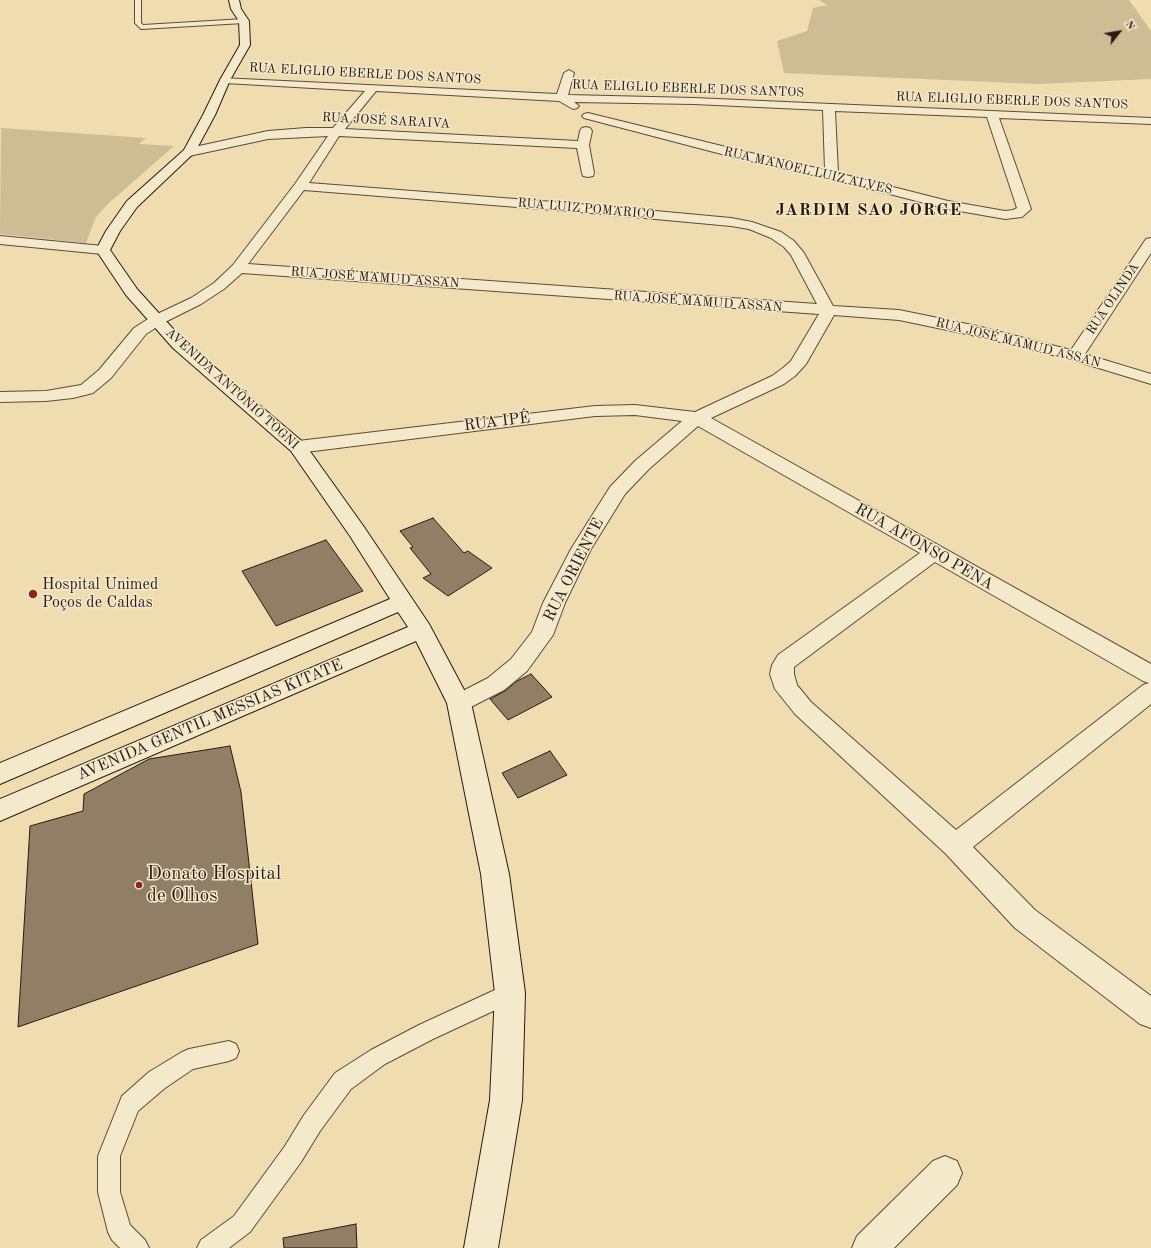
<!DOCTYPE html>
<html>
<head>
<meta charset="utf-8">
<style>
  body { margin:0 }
  #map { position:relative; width:1151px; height:1248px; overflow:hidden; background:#efddb0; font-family:"Old Standard TT",serif }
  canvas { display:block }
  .north { position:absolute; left:1099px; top:12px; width:40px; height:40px; -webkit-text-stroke:3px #f5e9cc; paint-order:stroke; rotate:59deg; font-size:11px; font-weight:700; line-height:16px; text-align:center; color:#2a1a14 }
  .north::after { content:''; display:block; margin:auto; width:14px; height:18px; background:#2a1a14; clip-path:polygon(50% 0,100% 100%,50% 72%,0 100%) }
</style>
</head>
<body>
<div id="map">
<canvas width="1151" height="1248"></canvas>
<div class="north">N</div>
</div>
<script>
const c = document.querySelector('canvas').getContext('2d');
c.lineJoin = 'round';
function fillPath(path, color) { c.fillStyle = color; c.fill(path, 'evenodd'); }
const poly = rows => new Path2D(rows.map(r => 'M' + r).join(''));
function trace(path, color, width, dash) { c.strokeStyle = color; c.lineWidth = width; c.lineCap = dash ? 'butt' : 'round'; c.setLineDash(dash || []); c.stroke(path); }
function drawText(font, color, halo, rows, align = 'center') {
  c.font = font + ' "Old Standard TT",serif'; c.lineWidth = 3; c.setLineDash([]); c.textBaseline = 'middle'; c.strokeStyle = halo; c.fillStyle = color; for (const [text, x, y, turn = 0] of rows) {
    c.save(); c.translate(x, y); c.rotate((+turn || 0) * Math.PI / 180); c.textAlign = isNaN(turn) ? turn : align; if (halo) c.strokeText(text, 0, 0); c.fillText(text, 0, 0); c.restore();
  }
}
fillPath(poly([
  [819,0,1129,0,1151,31,1151,79,1038,84,784,73,777,41,807,31,813,8,827,5],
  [1,128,146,138,139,144,174,146,109,203,96,217,86,243,0,234]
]), '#cebc95');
const building = poly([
  [433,518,464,553,468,551,492,568,448,596,423,578,431,574,410,548,413,547,400,531,433,518],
  [326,540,363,591,276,626,242,571,326,540],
  [531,674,552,697,508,720,490,699,505,691,517,681,531,674],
  [230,746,241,792,258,944,18,1027,30,826,83,811,84,794,149,759,230,746],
  [550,751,567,775,518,798,502,773,550,751],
  [356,1224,357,1248,284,1248,283,1238,356,1224]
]);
fillPath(building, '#907f65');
trace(building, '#2a1a14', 1);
const lane = poly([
  [135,0,141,0,141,23,143,25,244,19,247,21,244,23,141,29,135,23,135,0],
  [510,983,517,986,520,993,517,1000,433,1039,385,1064,351,1089,320,1131,301,1162,250,1232,229,1248,197,1248,201,1240,234,1216,285,1146,304,1115,335,1073,371,1050,419,1025,510,983],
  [229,1041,236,1044,239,1051,236,1058,229,1061,193,1069,165,1088,138,1111,120,1156,120,1192,130,1225,145,1240,149,1248,120,1248,112,1240,108,1232,98,1192,98,1156,122,1096,149,1072,182,1052,189,1049,229,1041]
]);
const street = poly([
  [569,70,574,73,568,95,694,98,1151,118,1151,124,999,118,1031,209,1022,217,1005,219,948,209,831,179,733,157,584,118,582,116,584,114,588,113,734,149,825,170,823,110,694,104,574,102,579,106,577,108,573,109,559,101,376,91,345,129,578,141,580,131,582,128,586,127,590,128,592,131,589,145,594,173,593,176,588,177,583,176,582,173,577,148,339,136,309,183,580,204,731,218,752,222,781,232,794,241,804,253,833,306,899,310,977,326,1071,350,1146,239,1151,238,1151,253,1085,354,1151,374,1151,384,1069,359,976,336,899,320,834,315,806,364,795,376,784,384,711,418,1151,664,1151,704,973,847,1035,910,1151,996,1151,1028,1140,1024,1015,928,946,854,795,714,775,689,770,674,772,665,778,655,920,553,698,426,649,469,625,494,591,549,565,603,553,635,527,671,504,690,467,709,459,712,451,709,447,703,451,697,488,678,511,659,532,632,543,603,571,549,610,487,635,461,682,421,635,415,595,416,298,453,292,451,289,447,292,443,298,441,595,406,635,405,695,412,772,376,783,368,791,361,819,314,242,273,224,289,201,304,163,323,146,334,111,378,93,393,73,398,46,401,0,402,0,392,46,391,81,385,99,370,134,328,151,317,191,298,214,283,233,265,295,184,328,136,268,139,189,156,185,155,183,152,185,149,268,131,306,128,333,128,365,91,225,83,221,82,220,80,221,78,557,94,564,73,569,70],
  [835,111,987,117,1017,208,1013,210,1005,211,948,201,838,173,835,111],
  [304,190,580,212,731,226,749,229,771,238,784,247,791,255,817,304,248,264,304,190],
  [935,562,1143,681,1149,683,1143,685,956,830,811,702,797,685,794,674,794,667,935,562],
  [0,236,103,246,108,247,110,250,108,253,103,254,0,244,0,236],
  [945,1156,957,1161,962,1173,957,1185,894,1248,852,1248,857,1236,933,1161,945,1156]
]);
const secondary = poly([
  [229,0,239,0,241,9,249,21,250,45,230,80,215,115,195,152,137,207,120,231,110,250,137,289,185,342,304,443,364,527,429,624,471,703,509,874,525,993,522,1100,498,1248,464,1248,490,1100,495,993,481,874,447,703,416,641,0,821,0,799,408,627,398,612,0,784,0,763,390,599,350,536,291,451,173,348,126,295,96,250,106,231,127,201,184,150,203,115,220,80,240,45,239,21,231,9,229,0]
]);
trace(lane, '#5b4b3b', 2);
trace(street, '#5b4b3b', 2);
trace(secondary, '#2a1a14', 2);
fillPath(lane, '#f5e9cc');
fillPath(street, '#f5e9cc');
fillPath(secondary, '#f5e9cc');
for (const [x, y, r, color] of [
  [33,594,5,"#8f2418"],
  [139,885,4,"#8f2418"]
]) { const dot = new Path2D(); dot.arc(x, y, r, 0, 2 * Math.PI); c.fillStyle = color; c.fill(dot); trace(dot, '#f5e9cc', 1.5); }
drawText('13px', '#2a1a14', '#f5e9cc', [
  ["RUA ELIGLIO EBERLE DOS SANTOS",365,74,3],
  ["RUA ELIGLIO EBERLE DOS SANTOS",688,89,2],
  ["RUA ELIGLIO EBERLE DOS SANTOS",1012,101,2],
  ["RUA JOSÉ SARAIVA",386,121,3],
  ["RUA MANOEL LUIZ ALVES",808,171,13],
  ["RUA LUIZ POMARICO",586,209,5],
  ["RUA JOSÉ MAMUD ASSAN",375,278,4],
  ["RUA OLINDA",1113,299,-56],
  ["RUA JOSÉ MAMUD ASSAN",698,302,4],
  ["RUA JOSÉ MAMUD ASSAN",1018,343,14],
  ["AVENIDA ANTÔNIO TOGNI",232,389,42]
]);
drawText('16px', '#2a1a14', '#f5e9cc', [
  ["RUA IPÊ",497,422,-7],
  ["RUA AFONSO PENA",924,547,30],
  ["RUA ORIENTE",574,570,-63],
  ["AVENIDA GENTIL MESSIAS KITATE",210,720,-23]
]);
drawText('16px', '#2a1a14', '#f5e9cc', [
  ["Hospital Unimed",42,585],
  ["Poços de Caldas",42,603]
], 'left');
c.letterSpacing = '1px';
drawText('bold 17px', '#2a1a14', '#f5e9cc', [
  ["JARDIM SAO JORGE",869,211]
]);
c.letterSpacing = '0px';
drawText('19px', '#2a1a14', '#f5e9cc', [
  ["Donato Hospital",147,874],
  ["de Olhos",147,896]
], 'left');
</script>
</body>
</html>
